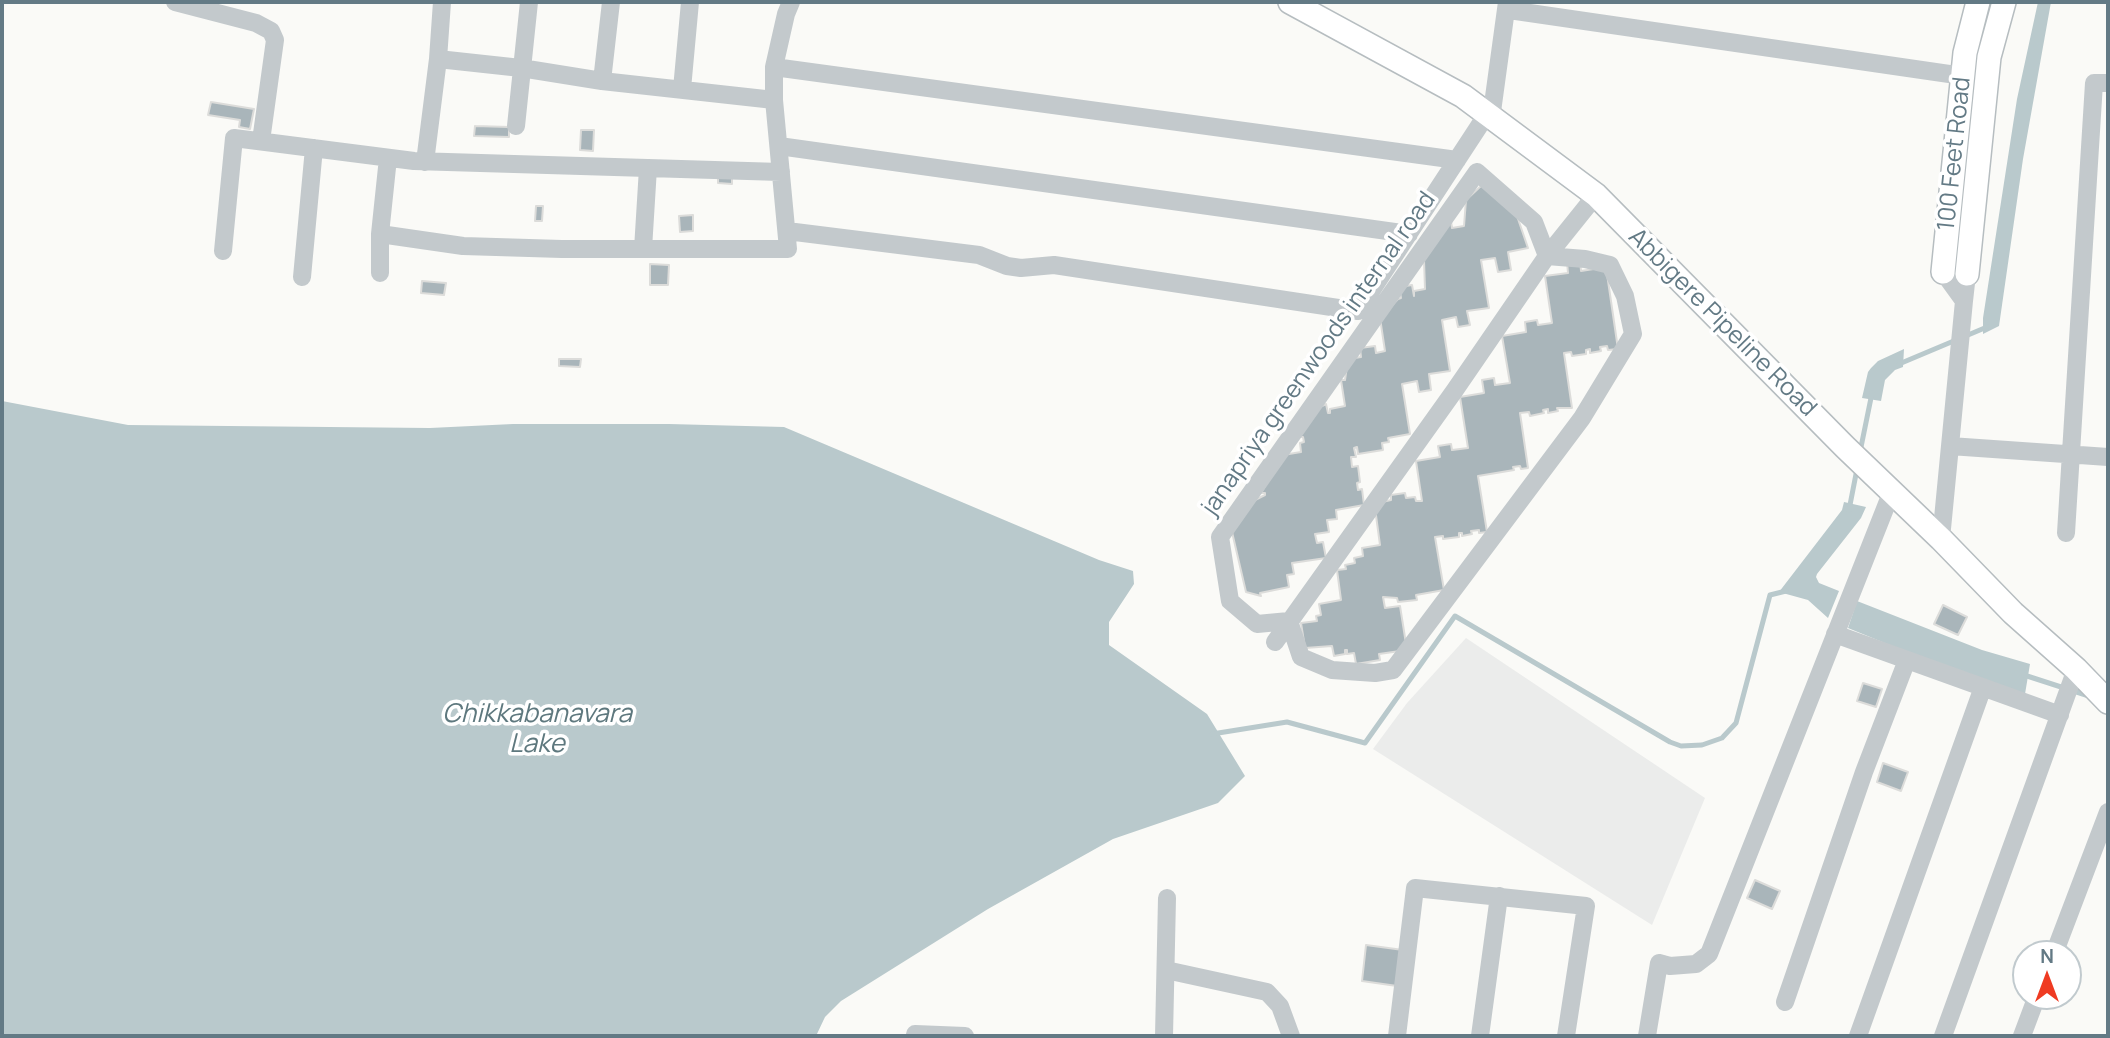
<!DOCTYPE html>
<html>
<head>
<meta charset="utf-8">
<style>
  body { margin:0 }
  #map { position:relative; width:2110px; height:1038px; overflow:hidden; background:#fafaf7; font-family:Manrope,sans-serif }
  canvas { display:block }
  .frame { position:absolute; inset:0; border:4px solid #637a85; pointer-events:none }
  .north { position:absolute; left:2012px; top:940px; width:70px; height:70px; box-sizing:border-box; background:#fff; border:2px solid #c1cace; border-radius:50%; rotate:0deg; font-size:19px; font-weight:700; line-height:28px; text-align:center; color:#637a85 }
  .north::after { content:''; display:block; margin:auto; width:24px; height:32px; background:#ef3b22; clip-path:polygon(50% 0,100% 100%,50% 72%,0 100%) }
</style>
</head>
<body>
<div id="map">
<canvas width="2110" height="1038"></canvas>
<div class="frame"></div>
<div class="north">N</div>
</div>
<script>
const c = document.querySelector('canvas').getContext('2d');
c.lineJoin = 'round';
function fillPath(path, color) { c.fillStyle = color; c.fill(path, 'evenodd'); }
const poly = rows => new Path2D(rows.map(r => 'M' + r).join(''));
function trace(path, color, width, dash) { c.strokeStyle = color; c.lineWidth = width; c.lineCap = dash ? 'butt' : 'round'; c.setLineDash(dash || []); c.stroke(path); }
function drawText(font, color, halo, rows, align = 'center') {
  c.font = font + ' Manrope,sans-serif'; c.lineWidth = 7; c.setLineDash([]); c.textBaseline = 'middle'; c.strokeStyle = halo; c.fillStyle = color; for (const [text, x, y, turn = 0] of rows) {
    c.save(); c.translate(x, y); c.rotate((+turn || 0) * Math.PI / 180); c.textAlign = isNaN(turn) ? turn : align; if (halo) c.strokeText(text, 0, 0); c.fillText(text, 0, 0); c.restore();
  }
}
fillPath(poly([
  [1466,638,1705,798,1652,925,1373,749,1407,703]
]), '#ebeceb');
fillPath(poly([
  [2038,2,2051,2,2023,159,1999,326,1983,334,1983,318,2017,99],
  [1904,349,1903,367,1895,370,1885,380,1881,401,1862,398,1868,372,1871,368,1878,361],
  [2,401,128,425,430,428,513,424,669,424,784,427,1099,560,1133,571,1134,584,1109,622,1109,645,1207,714,1245,776,1218,803,1113,839,988,909,841,1001,825,1017,816,1036,2,1036],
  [1844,502,1866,507,1861,518,1817,574,1816,577,1819,583,1839,591,1828,618,1808,600,1779,592,1842,510],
  [1857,601,1982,650,2030,664,2025,694,1985,684,1848,628]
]), '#b9c9cc');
trace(poly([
  [1899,364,1987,327],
  [1860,452,1872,393],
  [1849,510,1857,469],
  [2024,675,2092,697],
  [1212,734,1287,722,1365,743,1455,616,1670,742,1681,746,1702,745,1722,738,1736,723,1770,595,1786,591]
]), '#b9c9cc', 5);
const building = poly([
  [211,102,254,109,250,129,239,127,240,120,208,115,211,102],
  [475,126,509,127,509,137,474,136,475,126],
  [581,130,594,130,593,151,580,150,581,130],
  [718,177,732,177,732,184,718,183,718,177],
  [1482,185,1516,213,1528,248,1508,252,1511,270,1498,272,1495,258,1481,260,1489,308,1467,311,1470,325,1458,327,1456,317,1442,320,1450,371,1429,374,1431,390,1419,392,1417,381,1402,384,1410,434,1388,438,1389,442,1382,443,1383,450,1358,454,1357,447,1354,448,1356,457,1351,457,1352,467,1358,466,1360,482,1357,483,1358,490,1362,489,1364,505,1336,510,1337,519,1327,520,1329,532,1315,534,1317,543,1323,542,1326,558,1292,563,1294,574,1287,575,1289,587,1260,593,1261,596,1246,592,1232,532,1249,503,1265,495,1265,493,1261,493,1283,455,1301,452,1300,443,1304,442,1303,437,1299,437,1316,409,1326,404,1328,413,1330,413,1330,409,1345,406,1341,380,1345,380,1348,359,1361,357,1360,348,1375,346,1376,353,1385,351,1380,318,1398,299,1401,298,1399,287,1412,285,1414,296,1414,291,1425,289,1424,260,1451,221,1452,228,1464,226,1466,200,1482,185],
  [536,206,543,206,542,221,535,221,536,206],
  [693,215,693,231,680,232,679,216,693,215],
  [1580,260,1581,271,1606,267,1618,349,1608,350,1607,346,1600,347,1601,351,1590,353,1590,349,1586,350,1586,354,1572,356,1571,352,1564,353,1572,408,1557,408,1558,411,1548,413,1548,409,1543,410,1544,413,1530,416,1529,412,1520,413,1528,468,1521,469,1520,466,1513,467,1514,470,1478,476,1487,532,1479,533,1479,530,1471,531,1472,534,1462,536,1462,533,1459,533,1459,537,1443,539,1443,536,1435,537,1444,590,1416,595,1417,600,1398,602,1397,598,1383,597,1385,608,1400,606,1407,650,1379,654,1380,660,1356,664,1354,653,1347,654,1347,650,1345,650,1345,654,1334,656,1332,646,1305,648,1301,623,1317,621,1316,616,1321,615,1319,604,1341,600,1337,570,1346,569,1345,565,1355,563,1354,558,1363,556,1362,548,1380,545,1375,508,1382,502,1391,500,1391,495,1405,493,1406,498,1415,497,1416,501,1422,501,1416,461,1440,457,1438,446,1451,444,1452,450,1468,448,1460,397,1484,393,1482,380,1494,378,1495,385,1510,383,1502,336,1526,332,1525,322,1537,320,1538,325,1552,323,1545,276,1568,273,1567,262,1580,260],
  [650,264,669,265,668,285,650,285,650,264],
  [422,281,446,283,444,295,421,293,422,281],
  [559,359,581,359,580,367,559,366,559,359],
  [1943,605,1967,617,1958,635,1934,624,1943,605],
  [1863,683,1882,689,1876,707,1857,701,1863,683],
  [1883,763,1908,772,1901,791,1877,782,1883,763],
  [1755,880,1780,891,1772,909,1747,898,1755,880],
  [1366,945,1403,950,1397,986,1362,981,1366,945]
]);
fillPath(building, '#a9b5ba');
trace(building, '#dcdcda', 2);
const major = poly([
  [1290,2,1463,96,1596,195,1845,447,1941,539,2013,613,2076,669,2108,702],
  [1943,272,1965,53,1978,2],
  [1967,274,1989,57,2004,2]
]);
trace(major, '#b6bdc0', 26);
trace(poly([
  [175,2,256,23,271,31,275,40,261,141],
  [1509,10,1963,76],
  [438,59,442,2],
  [774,67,1457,160],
  [602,81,611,2],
  [682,89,690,2],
  [1491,119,1507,2],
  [516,126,529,2],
  [779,146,1409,234],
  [425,162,438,59,521,68,602,81,774,100],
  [1477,172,1534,222,1547,256,1585,259,1610,265,1625,296,1633,334,1582,418,1393,670,1375,673,1332,670,1301,657,1289,621,1257,624,1230,601,1220,537,1477,172],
  [787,231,979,255,1007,266,1021,268,1054,265,1358,311,1487,114],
  [380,234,463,246,562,249,788,249,774,100,774,67,786,14,791,2],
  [643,249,648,168],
  [223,251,234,138,414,161,781,172],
  [1943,272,1964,301,1967,274],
  [380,273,380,234,388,158],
  [302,277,314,148],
  [1950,446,2108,457],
  [2066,533,2094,83,2108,83],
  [1941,539,1964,301],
  [1835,634,2060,715],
  [1275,642,1455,390,1547,256,1596,195],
  [2054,954,2108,812],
  [1166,970,1267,992,1280,1006,1291,1036],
  [1785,1002,1864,772,1907,660],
  [915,1034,965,1036],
  [1164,1036,1167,898],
  [1397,1036,1415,888,1586,906,1566,1036],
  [1480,1036,1499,896],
  [1647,1036,1659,963,1670,966,1696,964,1709,954,1892,491],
  [1858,1036,1983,687],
  [1943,1036,2076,669],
  [2022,1036,2037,996]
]), '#c3c9cc', 18);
trace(major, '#fff', 23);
drawText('24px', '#637a85', '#fff', [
  ["100 Feet Road",1955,154,-84],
  ["Abbigere Pipeline Road",1722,323,45],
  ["janapriya greenwoods internal road",1319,354,-55]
]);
drawText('italic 26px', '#5e787e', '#fff', [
  ["Chikkabanavara",537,715],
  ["Lake",537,745]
]);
</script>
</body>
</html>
